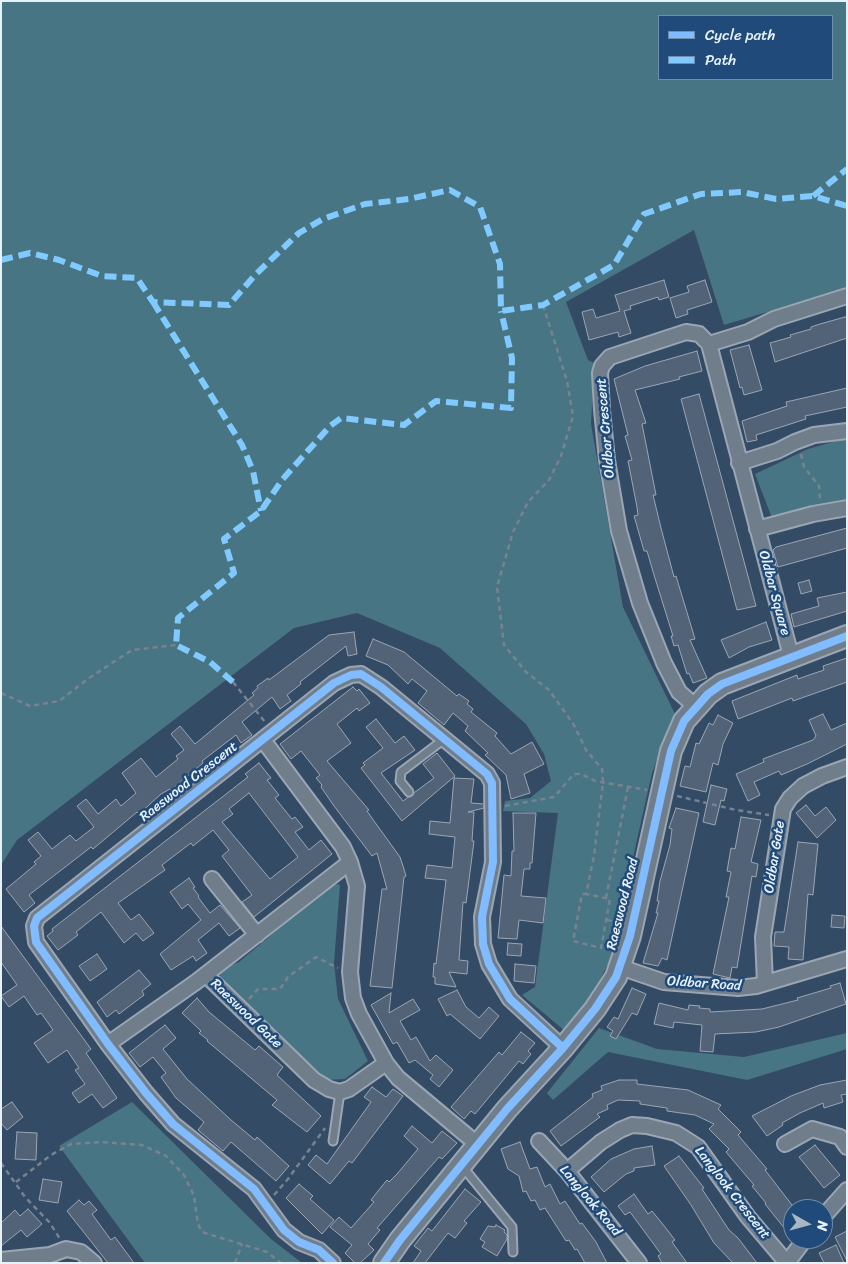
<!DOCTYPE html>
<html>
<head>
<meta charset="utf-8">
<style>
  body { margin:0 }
  #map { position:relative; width:848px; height:1264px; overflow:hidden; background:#344b65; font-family:Sriracha,sans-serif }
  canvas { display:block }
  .frame { position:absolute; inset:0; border:2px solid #e8f1f8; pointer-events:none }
  .legend { position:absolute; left:658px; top:15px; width:175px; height:65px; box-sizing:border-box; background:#1f4a7a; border:1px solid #6f8dac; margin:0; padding:6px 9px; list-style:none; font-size:15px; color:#e8f1f8 }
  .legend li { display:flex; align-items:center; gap:10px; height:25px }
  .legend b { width:25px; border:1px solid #6f8dac }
  .north { position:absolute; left:783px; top:1199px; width:50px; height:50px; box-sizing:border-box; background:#1f4a7a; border:1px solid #6f8dac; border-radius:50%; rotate:97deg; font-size:14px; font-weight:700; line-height:20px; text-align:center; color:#e8f1f8 }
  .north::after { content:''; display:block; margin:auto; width:18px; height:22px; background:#a9b7c5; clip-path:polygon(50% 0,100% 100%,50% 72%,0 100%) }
</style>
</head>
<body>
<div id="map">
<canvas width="848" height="1264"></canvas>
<div class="frame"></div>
<ul class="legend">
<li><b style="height:6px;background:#80bcff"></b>Cycle path</li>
<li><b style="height:6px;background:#80caff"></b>Path</li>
</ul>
<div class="north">N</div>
</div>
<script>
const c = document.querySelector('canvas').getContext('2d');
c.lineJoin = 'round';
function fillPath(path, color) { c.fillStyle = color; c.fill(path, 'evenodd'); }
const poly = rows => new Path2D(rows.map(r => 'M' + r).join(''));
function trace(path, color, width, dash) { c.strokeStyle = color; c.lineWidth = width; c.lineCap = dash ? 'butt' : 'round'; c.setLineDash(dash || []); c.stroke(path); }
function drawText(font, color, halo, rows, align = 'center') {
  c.font = font + ' Sriracha,sans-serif'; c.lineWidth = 5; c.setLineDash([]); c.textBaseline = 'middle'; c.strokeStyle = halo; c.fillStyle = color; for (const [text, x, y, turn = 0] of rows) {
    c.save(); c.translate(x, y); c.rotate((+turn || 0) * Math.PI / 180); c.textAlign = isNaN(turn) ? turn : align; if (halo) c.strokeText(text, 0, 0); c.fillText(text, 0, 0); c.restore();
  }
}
fillPath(poly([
  [1,1,847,1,847,288,724,325,694,230,566,302,588,360,594,363,591,424,623,607,675,714,652,773,610,960,596,988,565,1031,522,995,535,987,558,813,503,811,505,801,530,798,551,781,544,754,526,724,440,648,357,613,294,628,17,840,1,865],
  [659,16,832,16,832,79,659,79],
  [847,438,847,499,772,518,755,474,808,449],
  [333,883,340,885,334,963,338,999,368,1061,345,1079,327,1080,220,982,221,969,239,962],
  [599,1028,657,1049,744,1057,847,1033,847,1049,747,1080,608,1052,553,1100,547,1093],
  [132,1102,271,1239,302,1263,145,1263,59,1146]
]), '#487583');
const building = poly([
  [664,280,669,297,659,300,658,297,630,306,631,309,624,311,631,333,619,337,618,332,589,340,582,312,593,309,596,318,620,311,615,295,664,280],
  [705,280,712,302,687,310,688,314,676,318,670,298,689,292,687,286,705,280],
  [845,317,847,318,847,338,775,362,770,343,791,337,790,335,811,329,811,327,820,324,845,317],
  [749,345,762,390,744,395,742,387,740,388,730,350,749,345],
  [697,351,702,371,679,377,680,379,635,390,646,423,642,424,656,495,653,495,661,528,674,577,676,576,695,639,690,640,707,678,693,683,689,673,687,674,678,645,674,646,671,636,673,636,654,575,647,551,644,551,637,526,634,516,638,515,637,507,628,461,632,460,625,436,628,435,614,379,645,366,697,351],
  [847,388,847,407,805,416,806,419,756,435,757,440,747,442,742,421,787,406,786,402,847,388],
  [699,394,756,606,737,610,681,399,699,394],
  [847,528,847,548,778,567,773,550,776,547,847,528],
  [809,580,812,591,801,594,798,583,809,580],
  [847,592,847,611,794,627,791,614,819,606,817,598,847,592],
  [766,622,772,640,749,647,729,658,721,640,766,622],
  [354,632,357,654,348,656,346,646,300,682,301,684,287,695,291,701,280,709,272,697,242,722,252,735,241,743,236,735,202,761,203,763,171,790,170,789,161,794,139,814,137,812,93,849,91,847,29,895,35,903,24,912,6,889,36,864,34,862,41,856,28,840,38,832,52,849,70,835,76,841,94,827,77,806,86,799,98,814,116,799,121,806,136,793,122,773,141,758,156,777,178,759,176,756,184,750,171,734,180,726,195,744,254,695,252,693,258,688,257,686,268,678,269,680,329,635,354,632],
  [373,639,404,652,457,696,459,694,469,701,467,704,473,709,471,712,497,733,495,736,511,754,532,742,544,764,524,774,530,793,511,799,506,775,485,755,488,753,465,731,468,726,453,713,444,725,418,703,427,691,412,679,408,684,388,665,366,656,373,639],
  [847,658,847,682,793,701,792,698,738,719,732,701,797,675,798,679,812,674,824,670,823,666,847,658],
  [353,687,357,691,359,689,370,703,359,711,357,708,337,724,351,743,327,761,369,810,367,811,374,821,400,857,403,866,406,876,404,877,392,988,370,986,382,889,387,889,377,853,372,856,334,806,321,787,322,785,316,778,320,775,301,751,291,759,280,744,353,687],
  [823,714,831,730,847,723,847,744,807,764,781,775,779,771,754,782,760,795,748,801,736,774,764,762,763,759,813,740,816,736,809,720,823,714],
  [718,715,733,723,723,744,718,765,713,763,706,792,680,786,685,766,690,767,696,743,699,744,709,723,713,725,718,715],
  [376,719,395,743,404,736,415,750,381,773,403,801,434,778,423,764,437,753,455,776,402,821,361,768,365,765,363,763,383,748,366,727,376,719],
  [259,763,271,778,267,780,279,795,275,798,292,819,295,817,303,827,295,832,309,850,321,840,332,854,254,917,242,902,252,895,222,856,229,850,213,830,193,846,191,843,162,865,165,870,118,903,131,920,139,914,154,933,143,941,136,933,124,943,101,912,76,932,78,935,58,950,47,936,53,931,52,929,248,777,245,774,259,763],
  [249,793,298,857,270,879,222,822,233,814,229,809,249,793],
  [454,778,474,779,471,803,484,804,484,808,468,812,474,812,472,841,474,841,466,903,463,902,459,960,468,961,467,974,449,972,456,987,435,984,435,977,433,977,434,963,436,964,446,880,425,878,427,865,452,868,455,837,429,834,430,821,450,823,454,778],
  [711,785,727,789,724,801,721,800,715,825,703,822,711,785],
  [806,805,815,816,826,807,836,820,817,838,796,813,806,805],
  [676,808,699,813,667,960,662,958,658,966,643,963,658,913,656,913,659,901,657,901,660,881,670,845,672,829,669,828,676,808],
  [513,813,536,813,532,863,530,863,530,869,524,869,521,896,546,898,543,923,519,920,517,939,498,938,504,875,511,876,512,851,514,851,513,813],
  [741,817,761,820,751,862,758,864,756,877,752,876,737,968,732,967,730,978,713,974,729,897,726,897,731,872,727,871,731,848,735,849,741,817],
  [798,842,818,844,813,895,808,894,803,960,788,959,789,947,774,946,775,932,784,932,798,842],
  [189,878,195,887,193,888,199,896,198,897,210,913,220,905,240,928,229,936,219,923,198,940,207,953,196,961,193,956,171,970,160,954,201,920,188,904,182,909,170,892,189,878],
  [832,915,845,916,844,928,831,927,832,915],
  [1,926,91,1049,86,1053,117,1098,103,1108,92,1094,79,1103,72,1093,85,1084,75,1070,79,1068,67,1050,48,1063,34,1043,53,1030,41,1013,37,1015,24,996,9,1007,1,996,17,985,1,962,1,926],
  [508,943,522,944,521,956,507,955,508,943],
  [97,954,107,969,90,981,79,966,97,954],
  [515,964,536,966,534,983,514,981,515,964],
  [139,970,151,984,142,991,144,995,119,1014,116,1010,107,1017,97,1002,139,970],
  [840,983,846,1004,779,1027,756,1032,715,1034,713,1052,700,1051,702,1025,674,1022,673,1028,654,1024,659,1003,688,1010,689,1005,700,1006,699,1008,710,1009,710,1012,762,1009,798,1000,797,998,831,988,830,986,840,983],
  [632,988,646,994,637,1015,632,1013,616,1039,610,1036,613,1031,607,1027,614,1017,618,1019,632,988],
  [457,990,466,1007,479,1018,489,1007,499,1016,480,1039,450,1014,447,1016,438,999,457,990],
  [391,993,389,1013,413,999,420,1010,400,1021,411,1040,416,1037,430,1061,436,1055,453,1070,439,1087,430,1079,433,1075,415,1060,409,1063,397,1042,393,1044,371,1005,391,993],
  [197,998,209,1012,255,1050,259,1046,283,1067,277,1075,321,1116,307,1132,272,1105,277,1100,207,1041,208,1040,199,1033,201,1031,182,1013,197,998],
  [165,1025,176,1038,163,1049,187,1079,231,1120,255,1140,257,1137,289,1166,276,1181,231,1142,223,1151,198,1130,204,1122,176,1098,161,1077,166,1073,153,1057,140,1067,129,1053,165,1025],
  [521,1032,535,1043,528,1051,531,1054,523,1064,519,1061,475,1114,471,1111,464,1119,451,1107,499,1052,502,1055,521,1032],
  [619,1080,637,1080,637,1084,688,1090,721,1105,718,1109,741,1132,738,1135,767,1169,765,1170,792,1205,793,1239,765,1204,766,1203,752,1186,754,1185,726,1152,729,1149,709,1129,714,1124,695,1115,667,1111,667,1108,640,1104,640,1101,618,1100,607,1105,608,1109,597,1114,600,1117,561,1146,550,1131,593,1097,592,1094,602,1090,601,1086,619,1080],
  [847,1080,847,1094,841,1095,843,1102,824,1108,823,1103,800,1113,782,1123,783,1125,767,1136,752,1116,791,1096,820,1085,847,1080],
  [372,1087,386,1097,393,1089,403,1096,352,1163,349,1161,330,1184,308,1165,316,1155,327,1164,371,1102,364,1097,372,1087],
  [12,1102,23,1117,7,1130,1,1123,1,1109,12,1102],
  [412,1126,432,1143,442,1131,457,1143,442,1159,439,1157,377,1228,380,1230,368,1244,374,1250,360,1263,355,1263,345,1253,352,1245,330,1227,339,1217,351,1228,374,1202,371,1200,378,1191,387,1180,389,1182,397,1174,418,1149,404,1136,412,1126],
  [17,1132,37,1133,36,1160,15,1159,17,1132],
  [520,1142,530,1169,537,1167,545,1187,550,1184,560,1204,565,1201,580,1224,582,1223,596,1242,607,1263,585,1263,577,1249,575,1250,569,1240,566,1241,545,1208,540,1210,535,1200,531,1201,526,1191,523,1192,519,1176,508,1169,501,1149,520,1142],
  [815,1145,840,1175,824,1188,799,1157,815,1145],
  [652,1146,655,1165,634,1168,634,1171,626,1174,604,1192,591,1177,611,1159,634,1149,652,1146],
  [679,1156,704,1188,702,1189,729,1230,738,1238,757,1263,733,1263,714,1243,691,1205,664,1166,679,1156],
  [43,1179,62,1182,58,1203,39,1200,43,1179],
  [299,1184,313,1196,310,1199,334,1220,322,1234,286,1198,299,1184],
  [465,1189,481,1202,464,1221,467,1223,455,1238,448,1233,425,1263,413,1263,421,1251,414,1246,428,1228,432,1231,465,1189],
  [634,1194,648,1214,652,1211,665,1227,675,1240,672,1242,687,1263,662,1263,658,1256,661,1254,630,1212,625,1215,618,1206,634,1194],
  [79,1200,84,1205,89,1201,97,1210,92,1214,111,1240,115,1237,134,1263,108,1263,67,1211,79,1200],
  [28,1209,42,1224,27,1237,21,1230,1,1246,1,1223,15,1210,20,1216,28,1209],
  [496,1225,505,1230,504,1232,507,1235,507,1239,497,1256,482,1247,485,1242,480,1239,488,1226,495,1227,496,1225],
  [847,1231,847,1261,835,1237,847,1231],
  [836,1245,844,1263,824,1263,819,1253,836,1245]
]);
fillPath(building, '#526378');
trace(building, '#9aa6b3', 1);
const lane = poly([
  [409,792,400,781,401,772,443,740],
  [333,1141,340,1092],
  [462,1166,512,1227,513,1252]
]);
const street = poly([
  [709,344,748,332,774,319,847,296],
  [739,463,777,451,795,442,814,435,847,431],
  [757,529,813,514,847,508],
  [695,706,679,692,664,663,640,603,619,531,607,460,602,410,600,373,602,366,610,357,686,332,699,334,709,344,791,656],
  [263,740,343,847,350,862,357,886,350,972,353,998,359,1014,386,1063,398,1078,477,1144],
  [212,879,257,935],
  [620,967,664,982,738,988,756,986,847,959],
  [206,975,314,1080,329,1089,340,1092,349,1089,386,1063],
  [765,983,763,937,783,809,790,798,803,786,822,776,847,767],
  [108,1044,196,982,350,862],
  [539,1141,567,1171,639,1263],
  [785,1144,812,1129,840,1137,847,1147],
  [567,1171,601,1142,620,1130,632,1125,647,1126,676,1133,698,1147,748,1217,787,1263,805,1239],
  [823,1217,847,1190],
  [1,1260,50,1255,66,1249,81,1252,94,1263],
  [333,1263,319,1250,299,1242,284,1230,254,1189,173,1124,146,1093,108,1044,36,942,34,926,37,918,334,683,351,675,361,674,381,687,487,774,492,783,493,862,482,917,483,944,489,964,510,999,563,1048]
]);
const secondary = poly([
  [384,1263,400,1240,507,1109,563,1048,595,1009,616,977,630,936,671,751,684,721,708,694,722,684,847,636]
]);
trace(lane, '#9aa6b3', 11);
trace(street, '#9aa6b3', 18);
trace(secondary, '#9aa6b3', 24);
trace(poly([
  [543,305,567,381,573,416,561,456,549,480,528,502,513,532,497,587,504,645,526,672,549,690,574,725,586,750,602,769,603,782,594,856,586,894,610,899,601,948,573,941,582,894,586,894],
  [801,454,804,467,819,486,820,499],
  [233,682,265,722],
  [1,693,30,706,59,701,89,678,132,650,176,645],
  [677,796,736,810,769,815],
  [505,806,554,797,574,774,581,774,595,781,647,790],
  [606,898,628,787],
  [607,920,618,922],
  [249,999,258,989,280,989,288,977,316,957,338,968],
  [1,1163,25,1197,50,1223,60,1239],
  [16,1182,51,1155,71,1144,101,1142,142,1145,166,1156,184,1175,194,1196,198,1224,202,1232,267,1252,281,1263],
  [274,1195,288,1179,325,1128],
  [235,1263,242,1244]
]), '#778390', 2.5, [5, 4]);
trace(lane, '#707e8c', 7);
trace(street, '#707e8c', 14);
trace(secondary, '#707e8c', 20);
trace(poly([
  [813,196,847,169],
  [1,260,30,253,59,260,102,276,137,278,153,302,229,305,255,275,299,233,323,219,365,204,409,199,450,190,480,207,500,264,501,311,543,305,614,265,644,214,701,194,742,192,776,199,813,196,847,206],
  [153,302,242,445,253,471,261,511],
  [233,682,210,662,176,645,178,618,234,573,224,539,261,511,282,480,330,426,341,418,404,425,436,401,511,408,512,358,501,311]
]), '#80caff', 6, [12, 6]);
trace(poly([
  [333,1263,319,1250,299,1242,284,1230,254,1189,173,1124,146,1093,108,1044,36,942,34,926,37,918,334,683,351,675,361,674,381,687,487,774,492,783,493,862,482,917,483,944,489,964,510,999,563,1048],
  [384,1263,400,1240,507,1109,563,1048,595,1009,616,977,630,936,671,751,684,721,708,694,722,684,847,636]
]), '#80bcff', 8);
drawText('14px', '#e8f1f8', '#1f4a7a', [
  ["Oldbar Crescent",606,428,-95],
  ["Oldbar Square",774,593,75],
  ["Raeswood Crescent",189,782,-38],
  ["Oldbar Gate",775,857,-81],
  ["Raeswood Road",623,904,-76],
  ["Oldbar Road",704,984,4],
  ["Raeswood Gate",246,1014,44],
  ["Langlook Crescent",732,1193,52],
  ["Langlook Road",590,1201,50]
]);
</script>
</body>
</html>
